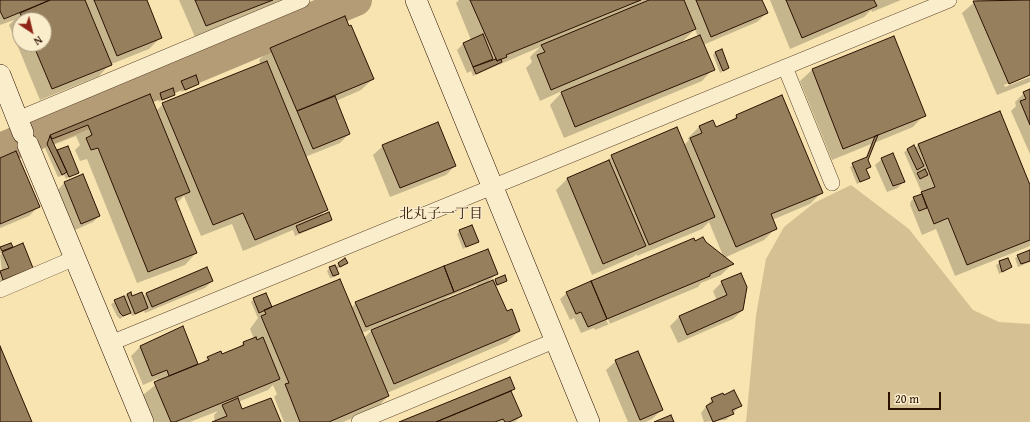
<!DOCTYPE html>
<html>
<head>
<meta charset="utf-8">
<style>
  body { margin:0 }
  #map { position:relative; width:1030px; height:422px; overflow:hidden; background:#f8e4b1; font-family:"Gentium Book Plus",serif }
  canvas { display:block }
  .north { position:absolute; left:12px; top:12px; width:40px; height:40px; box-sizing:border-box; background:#faedcc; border:1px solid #a8957b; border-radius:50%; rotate:145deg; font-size:11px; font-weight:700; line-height:16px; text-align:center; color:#2c1102 }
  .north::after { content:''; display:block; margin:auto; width:14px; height:18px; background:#8f2418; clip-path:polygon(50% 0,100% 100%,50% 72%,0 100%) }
  .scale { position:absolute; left:888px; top:392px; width:53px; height:18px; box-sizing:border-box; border:2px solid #2c1102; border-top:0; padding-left:5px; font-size:12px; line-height:14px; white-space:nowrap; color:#2c1102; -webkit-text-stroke:3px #faedcc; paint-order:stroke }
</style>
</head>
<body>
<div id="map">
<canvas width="1030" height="422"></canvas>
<div class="north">N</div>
<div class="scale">20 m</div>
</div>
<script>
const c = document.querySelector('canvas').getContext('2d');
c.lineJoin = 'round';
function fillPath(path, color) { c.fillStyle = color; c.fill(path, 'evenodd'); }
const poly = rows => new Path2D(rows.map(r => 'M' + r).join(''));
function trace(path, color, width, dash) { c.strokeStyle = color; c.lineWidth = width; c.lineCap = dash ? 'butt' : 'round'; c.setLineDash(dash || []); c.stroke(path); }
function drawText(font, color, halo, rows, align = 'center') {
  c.font = font + ' "Gentium Book Plus","Noto Serif JP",serif'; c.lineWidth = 3; c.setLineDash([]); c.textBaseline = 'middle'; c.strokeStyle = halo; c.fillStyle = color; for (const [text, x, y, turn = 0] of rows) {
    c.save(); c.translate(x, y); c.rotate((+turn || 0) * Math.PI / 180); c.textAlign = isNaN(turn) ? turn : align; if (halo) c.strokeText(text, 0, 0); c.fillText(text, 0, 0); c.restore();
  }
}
fillPath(poly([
  [851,185,909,229,973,310,999,322,1030,324,1030,422,746,422,756,315,766,259,784,227,814,203]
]), '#d5c093');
fillPath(poly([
  [0,0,145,0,161,37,149,49,109,65,99,76,40,100,9,25,14,20,0,25],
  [20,20,44,20,44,44,20,44],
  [179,0,282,0,270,7,195,37],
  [459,0,761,0,767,13,757,22,703,45,713,69,702,81,564,138,550,105,564,90,540,101,526,68,532,62,530,57,540,47,473,76,471,71,467,73,457,50,463,44,471,40,456,3],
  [695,29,698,37,680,44],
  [770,0,901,0,872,12,871,10,864,17,790,49],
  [977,0,1030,0,1030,74,1004,85,1005,87,1030,77,1030,82,997,95,962,13],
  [893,37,924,115,913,127,874,143,867,160,870,167,866,171,869,178,857,184,850,167,865,159,871,144,832,160,800,81,812,70],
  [271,49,373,79,361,90,336,101,349,134,340,143,305,157,326,210,318,218,331,219,328,222,295,236,293,230,243,251,232,224,201,236,184,196,176,204,196,253,185,265,137,283,87,159,80,161,75,150,80,145,76,136,53,145,56,151,67,147,78,172,66,179,64,175,58,177,45,148,41,150,39,148,51,136,150,96,156,111,163,104,261,65,259,60],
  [716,52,728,68,720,73,713,55],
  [182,82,198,84,182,92,179,85],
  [172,89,174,94,171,97,159,102,157,97,160,94],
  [1030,90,1030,154,1011,111,1016,106,1015,102,1024,93],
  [736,116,822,192,810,204,772,220,775,229,764,240,724,258,709,222,702,229,637,256,637,254,633,257,592,275,556,190,567,179,605,163,612,156,677,129,684,145,689,140,688,138,699,127,716,128,730,123],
  [919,144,1030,188,1030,246,955,276,936,229,922,235,910,205,911,201,922,193,904,152,913,147,914,149],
  [383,146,455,166,446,175,390,197,373,155],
  [0,159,38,207,29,216,0,228],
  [882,159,904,181,898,188,887,192,875,165],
  [82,176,99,216,93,222,75,230,58,190,64,183],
  [460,231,477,242,463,249,457,234],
  [695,242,705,243,732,264,721,275,701,283,698,287,595,330,594,328,581,333,574,318,570,320,560,299,567,293],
  [592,286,594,286,610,324,608,324],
  [12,246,8,250,32,268,0,284,0,272,2,272,0,255,3,252,0,253,0,249],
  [1030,251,1030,262,1018,267,1015,258],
  [1007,259,1011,267,999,274,996,265],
  [347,263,336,270,338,274,335,277,330,278,327,271,330,268,335,267,339,264],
  [497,273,487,283,496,280,506,281,495,287,506,312,519,331,507,342,387,393,388,396,377,408,343,422,284,422,274,397,277,394,273,385,268,390,238,402,242,410,280,422,215,422,214,415,218,411,190,422,155,422,143,395,159,382,157,379,143,385,131,356,140,347,182,328,197,364,194,367,201,364,208,358,222,356,237,349,243,343,254,339,250,329,258,318,251,302,254,299,268,310,351,308,356,303],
  [477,285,477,287,442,302,447,297],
  [374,328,364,338,362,333],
  [212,281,205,288,145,313,144,311,132,316,130,312,120,319,117,316,111,304,130,293,132,297,143,297,146,294],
  [722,282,743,310,733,319,678,343,670,326,679,317,717,301,713,291],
  [616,361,662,410,652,419,646,422,628,422,606,370],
  [514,389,510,392,521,416,515,422,402,422],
  [712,399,740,406,726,420,704,422,701,413]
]), '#0003');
trace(poly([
  [0,149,356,0]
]), '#b39c76', 32);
const building = poly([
  [0,0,50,0,4,19,0,11,0,0],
  [50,0,85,0,112,65,52,89,33,44,44,44,44,20,23,20,20,13,50,0],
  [94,0,147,0,162,38,117,56,94,0],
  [195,0,273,0,206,26,195,0],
  [470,0,641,0,506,55,507,57,497,61,470,0],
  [649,0,684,0,696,29,551,90,537,55,545,52,541,45,649,0],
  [696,0,762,0,768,13,711,37,696,0],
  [786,0,874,0,877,6,802,38,786,0],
  [1030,0,1030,75,1009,84,973,1,1030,0],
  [345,16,349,26,351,25,374,79,297,111,270,48,345,16],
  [483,34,493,59,473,67,463,43,483,34],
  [700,35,715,70,575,127,561,92,700,35],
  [894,36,926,116,843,149,812,69,894,36],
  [722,49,729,68,723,71,715,52,722,49],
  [496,59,497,61,501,59,502,62,476,74,473,67,496,59],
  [267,61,328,210,255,240,243,213,213,225,162,103,267,61],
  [196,75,199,84,185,90,181,81,196,75],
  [173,88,175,95,162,100,160,93,173,88],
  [1030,89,1030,125,1020,101,1026,99,1023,92,1030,89],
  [150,94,190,192,175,198,197,253,148,272,98,148,91,150,86,138,92,135,88,125,52,139,50,135,150,94],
  [782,95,823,193,771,214,777,229,736,247,690,138,702,133,699,126,713,120,716,127,737,118,736,115,782,95],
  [335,96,350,134,313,149,297,111,335,96],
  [1000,111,1030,185,1030,240,967,265,948,218,934,224,922,194,921,192,935,187,918,144,1000,111],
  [438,122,456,166,400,188,382,145,438,122],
  [677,127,715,217,649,245,611,155,677,127],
  [878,135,868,160,871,167,866,169,870,178,860,182,852,163,867,157,875,136,878,135],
  [50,136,67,172,62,175,47,144,50,136],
  [914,145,924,166,917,170,907,149,914,145],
  [68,146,79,173,69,177,57,150,68,146],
  [16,151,40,207,0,224,0,158,16,151],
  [893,153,905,182,893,186,881,158,893,153],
  [609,160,646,246,603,264,567,178,609,160],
  [925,169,928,175,920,179,917,173,925,169],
  [83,174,100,216,81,224,64,182,83,174],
  [922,194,927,208,919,211,913,197,922,194],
  [329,212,332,220,299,233,296,226,329,212],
  [472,225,479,242,466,247,459,230,472,225],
  [703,237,706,242,734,264,710,274,710,276,607,319,591,281,694,238,695,241,703,237],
  [11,243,13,247,2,251,0,247,11,243],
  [23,243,33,268,3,280,0,271,9,268,2,252,23,243],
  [488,249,498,274,454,292,444,266,488,249],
  [1030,250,1030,261,1021,264,1017,255,1030,250],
  [345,258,348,263,340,267,338,263,345,258],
  [1008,258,1012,267,1002,272,999,261,1008,258],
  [335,265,339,274,333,276,329,267,335,265],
  [444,266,454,292,366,327,355,302,444,266],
  [207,267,213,281,152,307,146,293,207,267],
  [741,273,747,287,743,310,687,335,679,316,727,295,721,281,741,273],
  [505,275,507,281,497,285,495,279,505,275],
  [340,279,389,396,329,422,300,422,285,384,289,383,261,316,266,314,264,310,340,279],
  [493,280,507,311,512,309,520,331,394,384,371,330,493,280],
  [591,281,607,319,588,327,581,312,576,314,566,292,591,281],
  [131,292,132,296,142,292,148,308,135,314,127,294,131,292],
  [266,293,272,307,259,313,253,298,266,293],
  [124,296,131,313,123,316,120,313,114,300,124,296],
  [183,326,198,364,169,376,167,370,152,376,140,346,183,326],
  [256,337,257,340,263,337,280,379,175,422,171,422,154,382,209,360,207,357,221,351,222,354,244,345,243,342,256,337],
  [0,346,32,422,0,422,0,346],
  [638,351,663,410,640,420,615,360,638,351],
  [510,377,515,389,436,422,399,422,510,377],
  [734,390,742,406,732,410,734,414,713,422,706,406,713,402,711,398,723,393,724,395,734,390],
  [511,391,522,416,509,422,505,422,503,419,495,422,436,422,511,391],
  [238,398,242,409,271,398,281,422,212,422,227,416,222,405,238,398],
  [671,415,674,422,654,422,671,415]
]);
fillPath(building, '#967f5d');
trace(building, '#2c1102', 1);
const street = poly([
  [785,67,832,183],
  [18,119,302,0],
  [0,290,75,258],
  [111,343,949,0],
  [359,422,556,340]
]);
const secondary = poly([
  [416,0,589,422],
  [0,75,23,133],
  [28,145,143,422]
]);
trace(street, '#5f462e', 16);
trace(secondary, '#2c1102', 22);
trace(street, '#faedcc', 15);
trace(secondary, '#faedcc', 21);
drawText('14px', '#2c1102', '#faedcc', [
  ["北丸子一丁目",441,214]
]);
</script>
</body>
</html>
